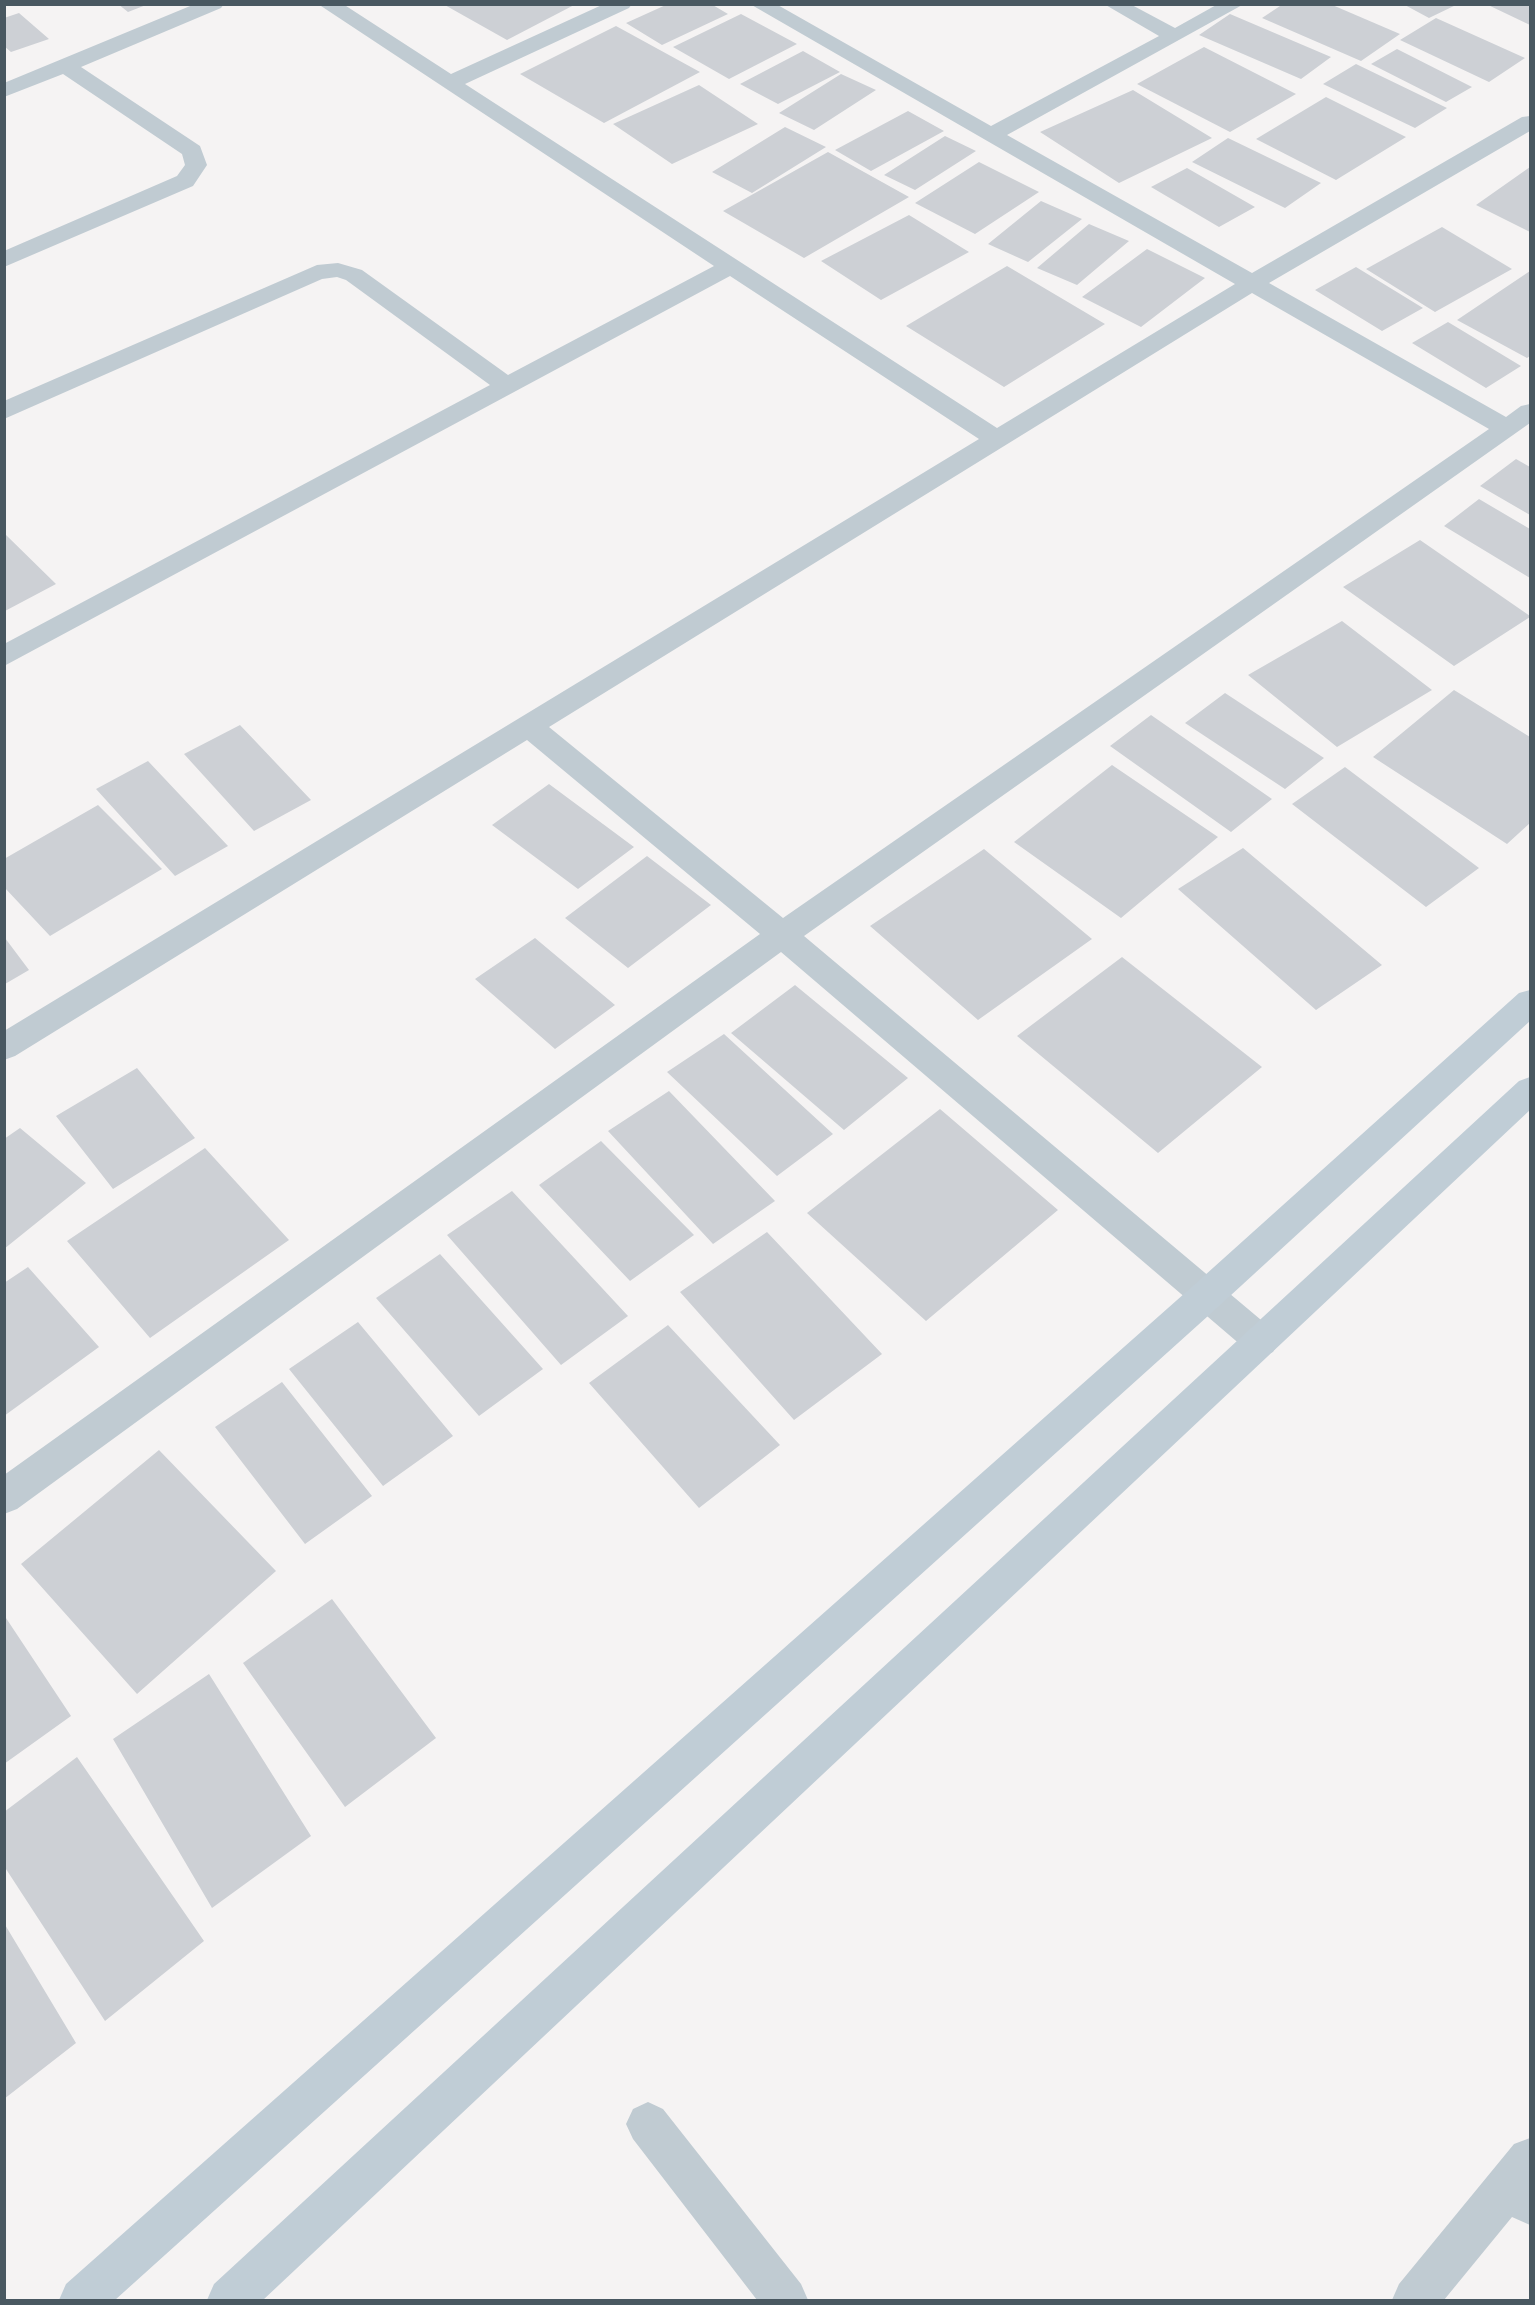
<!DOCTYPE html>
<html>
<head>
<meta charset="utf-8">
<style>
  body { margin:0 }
  #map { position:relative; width:1535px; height:2305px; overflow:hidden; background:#f5f3f3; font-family:"Archivo Narrow",sans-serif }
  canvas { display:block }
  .frame { position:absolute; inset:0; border:6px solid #495861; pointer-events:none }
</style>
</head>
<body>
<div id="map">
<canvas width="1535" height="2305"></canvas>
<div class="frame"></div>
</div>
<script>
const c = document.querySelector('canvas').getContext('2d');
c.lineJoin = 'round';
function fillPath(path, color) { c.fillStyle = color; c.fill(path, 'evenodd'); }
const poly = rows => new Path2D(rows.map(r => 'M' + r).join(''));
fillPath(poly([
  [118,4,146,4,146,5,128,12],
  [443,4,576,4,507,40],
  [668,4,711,4,728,14,662,45,626,23],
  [1283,4,1330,4,1400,34,1361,61,1262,18],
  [1403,4,1458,4,1429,18],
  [1486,4,1530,4,1530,25],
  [19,13,49,39,11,52,4,46,4,18],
  [741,14,797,44,729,79,673,47],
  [1230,14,1331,57,1301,79,1199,35],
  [1436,18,1525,58,1489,82,1400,40],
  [616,26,700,72,604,123,520,74],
  [1204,47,1296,94,1230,132,1137,84],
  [1397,49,1472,87,1446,102,1371,64],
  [803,51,840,72,778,104,740,84],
  [1356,64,1447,108,1415,128,1323,84],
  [841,74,876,90,814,130,779,113],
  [699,85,758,124,672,164,613,124],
  [1133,90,1212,138,1119,183,1040,132],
  [1326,97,1406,137,1336,180,1256,139],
  [908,111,944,131,871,171,835,150],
  [785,127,826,147,752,193,712,172],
  [945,136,976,151,915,190,884,175],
  [1228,138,1321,183,1285,208,1192,162],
  [828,152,909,197,804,258,723,211],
  [979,162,1039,192,975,234,915,203],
  [1530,167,1530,232,1476,205],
  [1187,168,1255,207,1219,227,1151,187],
  [1041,201,1082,219,1028,262,988,244],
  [909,215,969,252,881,300,821,261],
  [1089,224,1129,241,1077,285,1037,268],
  [1442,227,1512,269,1435,312,1366,269],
  [1147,249,1205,278,1141,327,1082,297],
  [1007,266,1105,324,1004,387,906,326],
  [1356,267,1423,308,1382,331,1315,290],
  [1530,271,1530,356,1527,358,1457,320],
  [1448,322,1521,366,1486,388,1412,343],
  [1516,459,1530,467,1530,515,1480,486],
  [1479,499,1530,529,1530,578,1444,526],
  [5,534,56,584,5,611],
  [1420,540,1530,616,1530,617,1454,666,1343,587],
  [1342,621,1432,690,1337,747,1248,675],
  [1454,690,1530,737,1530,823,1507,844,1373,757],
  [1225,693,1324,758,1285,789,1185,723],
  [1151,715,1272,799,1231,832,1110,746],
  [240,725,311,800,254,831,184,754],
  [148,761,228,846,175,876,96,789],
  [1112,765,1218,837,1121,918,1014,842],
  [1345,767,1479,868,1426,907,1292,804],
  [549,784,634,847,578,889,492,825],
  [98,805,162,869,50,936,4,887,4,859],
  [1243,848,1382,965,1316,1010,1178,889],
  [984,849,1092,939,978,1020,870,926],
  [647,856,711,905,628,968,565,918],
  [5,938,29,970,5,984],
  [535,938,615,1005,555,1049,475,979],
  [1122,957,1262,1067,1158,1153,1017,1036],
  [795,985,908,1078,844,1130,731,1033],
  [724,1034,833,1134,777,1176,667,1072],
  [137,1068,195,1138,113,1189,56,1116],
  [669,1091,775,1201,713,1244,608,1131],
  [940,1109,1058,1210,926,1321,807,1213],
  [20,1128,86,1183,4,1249,4,1139],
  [601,1141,694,1235,630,1281,539,1185],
  [205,1148,289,1240,150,1338,67,1241],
  [512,1191,628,1316,561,1365,447,1235],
  [767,1232,882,1354,794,1420,680,1292],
  [440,1254,543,1369,479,1416,376,1298],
  [28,1267,99,1347,4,1416,4,1283],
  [358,1322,453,1436,383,1486,289,1369],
  [668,1325,780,1445,699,1508,589,1383],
  [282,1382,372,1496,305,1544,215,1427],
  [159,1450,276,1571,137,1694,21,1564],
  [332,1599,436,1738,345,1807,243,1663],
  [4,1615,71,1716,4,1764],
  [209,1674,311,1836,212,1908,113,1739],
  [77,1757,204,1941,105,2021,4,1866,4,1812],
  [4,1923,76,2043,4,2099]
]), '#cdd0d5');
fillPath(poly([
  [195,4,224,4,221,8,81,67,200,146,207,165,193,186,4,267,4,251,177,176,185,165,182,154,63,74,4,97,4,83,195,4],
  [318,4,343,4,451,74,604,4,632,4,629,8,465,84,997,428,1235,284,750,4,776,4,991,126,1159,36,1104,4,1130,4,1175,28,1218,4,1244,4,1007,135,1252,273,1522,117,1530,116,1530,131,1269,283,1506,417,1521,406,1530,404,1530,423,804,936,1273,1330,1279,1341,1273,1352,1261,1357,1249,1352,781,952,17,1509,4,1514,4,1475,760,934,527,740,15,1056,4,1060,4,1031,979,439,730,276,4,666,4,644,490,385,346,280,337,277,322,279,4,419,4,401,317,265,338,263,362,270,508,375,714,266,318,4],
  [1252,293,1489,429,783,918,549,727,1252,293],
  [648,2102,663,2109,801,2284,808,2300,757,2300,633,2139,626,2124,633,2109,648,2102],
  [1530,2138,1530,2225,1512,2217,1444,2300,1392,2300,1399,2284,1514,2144,1530,2138]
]), '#c0cbd2');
fillPath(poly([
  [1530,990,1530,1021,1218,1307,115,2300,59,2300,66,2284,1194,1285,1519,993,1530,990],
  [1530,1077,1530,1110,263,2300,207,2300,214,2284,1519,1081,1530,1077]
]), '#c0cdd6');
</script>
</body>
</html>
